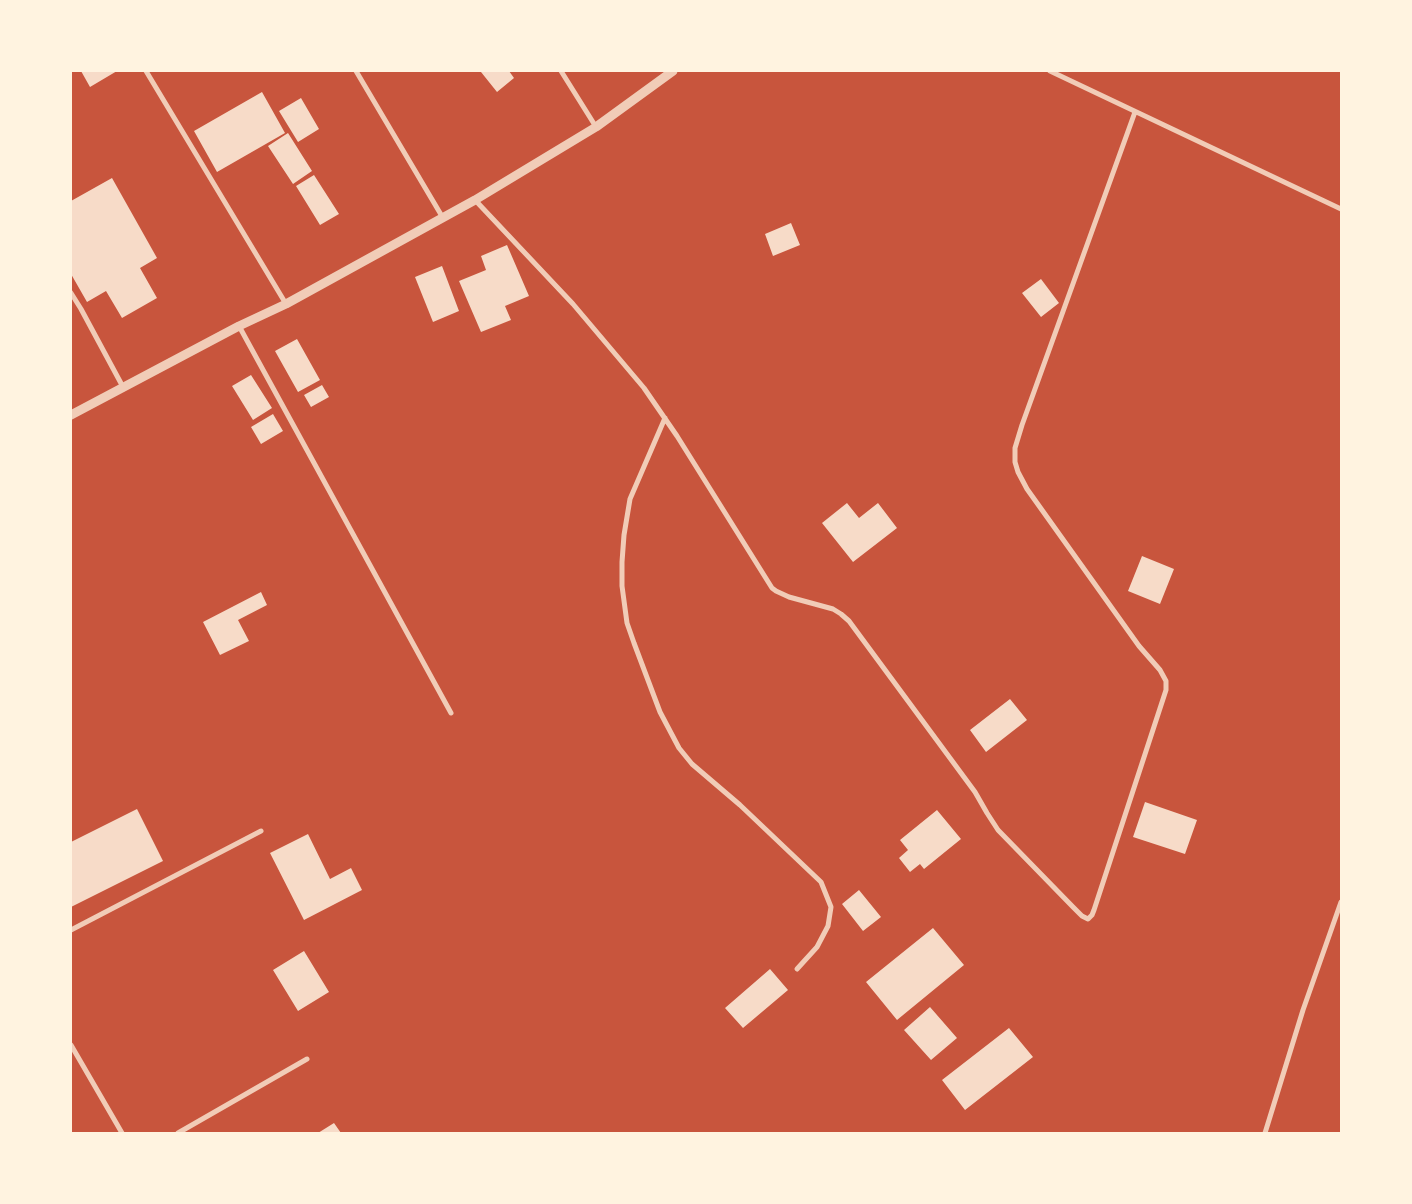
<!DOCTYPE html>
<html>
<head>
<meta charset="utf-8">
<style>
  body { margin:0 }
  #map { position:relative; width:1412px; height:1204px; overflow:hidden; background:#c8553d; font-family:"Fira Sans Condensed",sans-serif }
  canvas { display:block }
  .frame { position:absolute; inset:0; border:72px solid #fff3e0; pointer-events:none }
</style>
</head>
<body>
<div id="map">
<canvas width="1412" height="1204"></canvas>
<div class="frame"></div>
</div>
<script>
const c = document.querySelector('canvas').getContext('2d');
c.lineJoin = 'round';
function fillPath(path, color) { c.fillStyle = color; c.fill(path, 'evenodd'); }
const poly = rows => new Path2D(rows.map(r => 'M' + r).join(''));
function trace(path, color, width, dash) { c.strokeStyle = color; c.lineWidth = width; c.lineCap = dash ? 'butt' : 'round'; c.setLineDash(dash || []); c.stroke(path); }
fillPath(poly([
  [81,71,117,71,90,87],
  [482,71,509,71,514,78,497,92,481,72],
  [262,92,285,133,217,172,194,131],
  [301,98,319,129,298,142,279,111],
  [288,133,312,171,293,184,268,146],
  [314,175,339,214,320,225,296,186],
  [112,178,157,258,140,268,157,298,122,318,106,291,87,302,71,274,71,201],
  [791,223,800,245,773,256,765,234],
  [507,245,529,296,505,306,511,320,481,332,459,281,486,270,481,256],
  [442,266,459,311,433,322,415,277],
  [1041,279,1059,303,1041,317,1022,293],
  [297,339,320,380,298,392,275,351],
  [251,375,272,408,253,420,232,386],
  [322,385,329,397,311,407,304,395],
  [273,414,283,431,261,444,251,427],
  [847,503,859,518,878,503,897,528,853,562,822,523],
  [1142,556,1174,569,1160,604,1128,591],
  [261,592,267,605,238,620,249,641,220,655,203,622],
  [1010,699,1027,720,986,752,970,730],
  [1145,802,1197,820,1185,854,1133,837],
  [137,809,163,861,71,907,71,842],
  [937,810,961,839,924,869,920,864,910,872,899,858,908,850,900,840],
  [308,834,330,879,351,868,362,890,304,920,270,853],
  [859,890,881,917,863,931,842,904],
  [933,928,964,965,897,1020,866,982],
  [304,951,329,992,298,1011,273,970],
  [770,969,788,990,743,1028,725,1008],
  [930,1007,957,1038,931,1060,904,1030],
  [1009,1028,1033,1057,965,1110,942,1080],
  [334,1123,341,1133,318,1133]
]), '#f7dbc8');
trace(poly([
  [146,71,286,304],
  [356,71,443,218],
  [561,71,596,127],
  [1050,71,1341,209],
  [475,200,573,304,644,388,677,436,772,588,776,591,789,597,833,609,841,614,849,621,975,792,987,813,998,830,1073,907,1082,916,1088,919,1092,915,1094,910,1166,690,1166,681,1160,670,1139,646,1027,489,1018,472,1015,462,1015,448,1022,425,1135,112],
  [71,293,81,309,123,387],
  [239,326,451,713],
  [665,418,630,499,624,535,622,562,622,586,627,623,634,643,660,712,679,748,692,764,740,805,821,882,831,907,828,926,817,947,797,969],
  [71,930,261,831],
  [71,1045,122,1133],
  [178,1133,307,1059],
  [1265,1133,1303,1010,1341,902]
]), '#f1ccb7', 5);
trace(poly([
  [71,415,239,326,286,304,475,200,596,127,673,71]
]), '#f1ccb7', 9);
</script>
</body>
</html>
